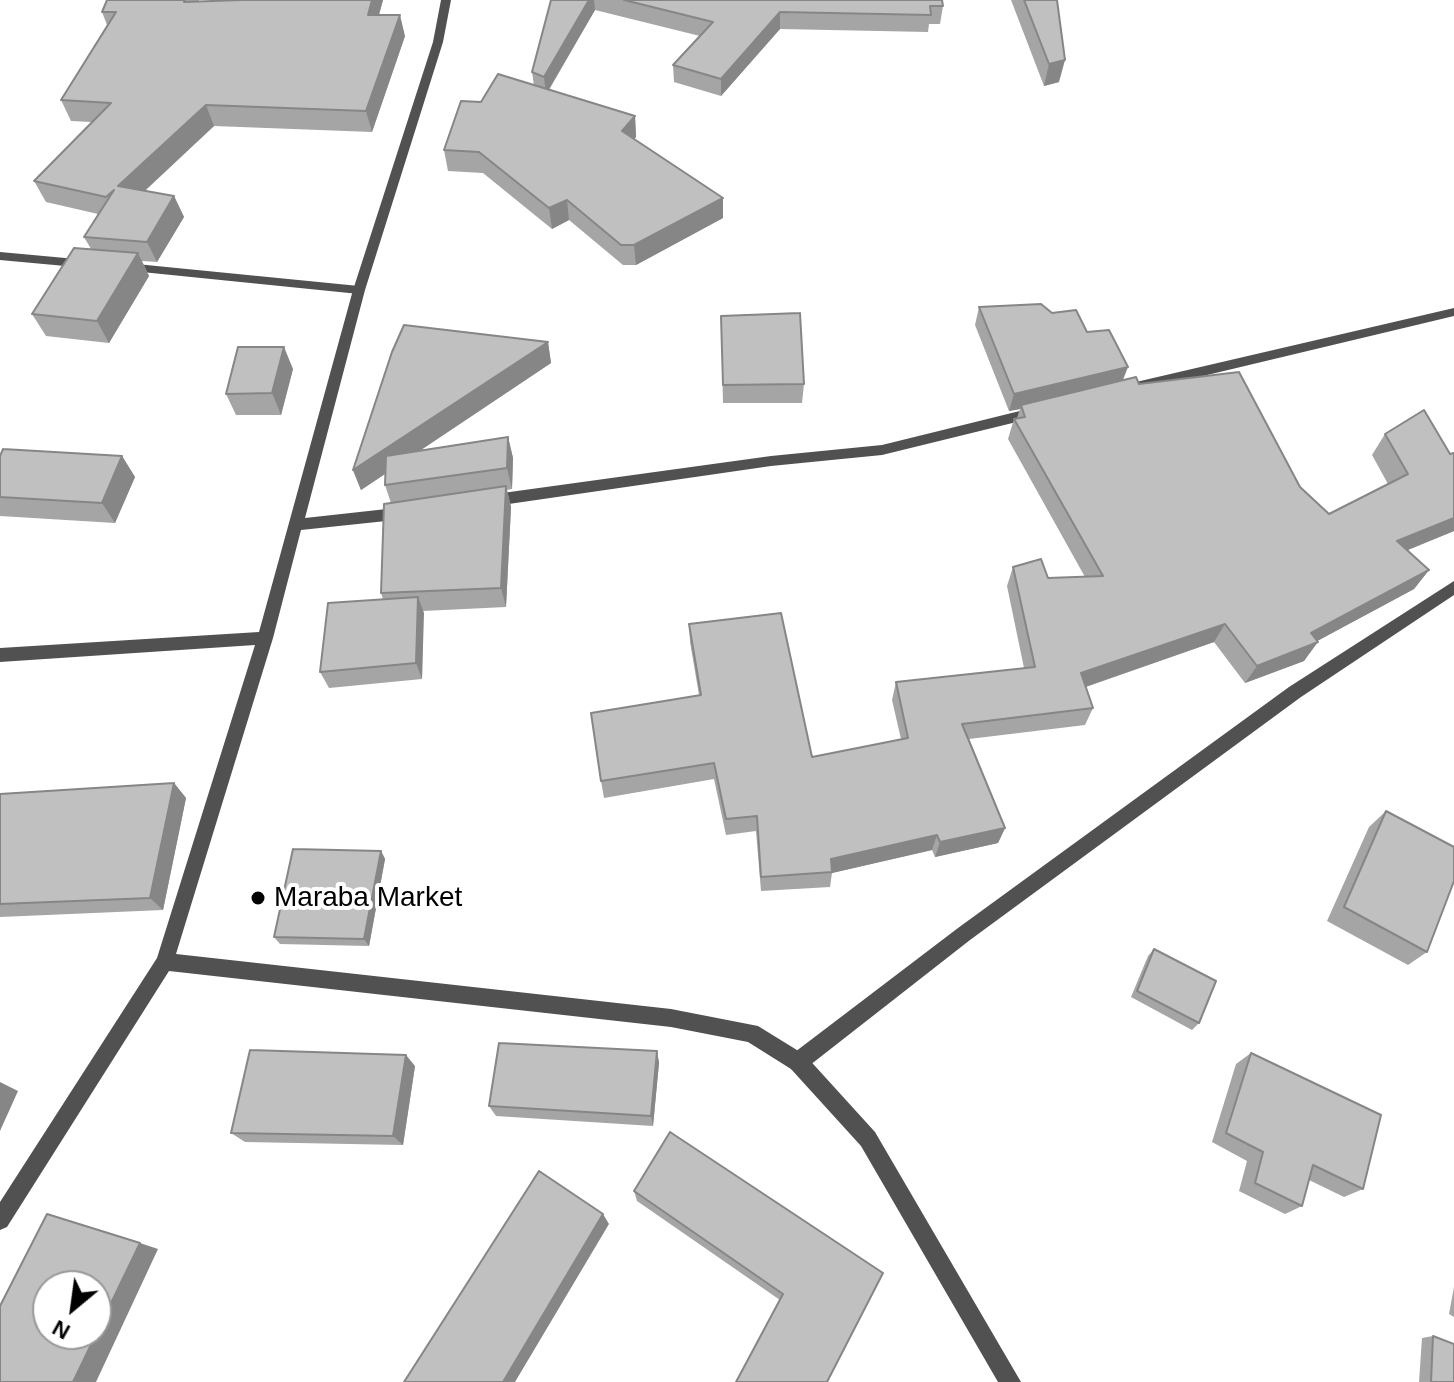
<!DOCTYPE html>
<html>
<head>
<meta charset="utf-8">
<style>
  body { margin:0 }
  #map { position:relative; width:1454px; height:1382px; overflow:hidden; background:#fff; font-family:Helvetica,sans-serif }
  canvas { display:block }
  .north { position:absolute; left:32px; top:1270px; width:80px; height:80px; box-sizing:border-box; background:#fff; border:2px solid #999; border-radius:50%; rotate:209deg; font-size:22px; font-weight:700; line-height:32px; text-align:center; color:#000 }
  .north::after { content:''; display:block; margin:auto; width:28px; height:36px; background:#000; clip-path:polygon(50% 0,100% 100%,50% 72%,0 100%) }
</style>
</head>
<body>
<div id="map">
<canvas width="1454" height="1382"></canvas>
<div class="north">N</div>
</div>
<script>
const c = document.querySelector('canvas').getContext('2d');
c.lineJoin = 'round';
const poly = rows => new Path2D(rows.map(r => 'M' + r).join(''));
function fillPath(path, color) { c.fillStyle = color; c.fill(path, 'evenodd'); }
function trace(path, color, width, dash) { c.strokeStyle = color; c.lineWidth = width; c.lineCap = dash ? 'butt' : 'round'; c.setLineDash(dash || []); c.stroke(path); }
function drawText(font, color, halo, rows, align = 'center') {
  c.font = font + ' Helvetica,sans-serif'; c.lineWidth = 8; c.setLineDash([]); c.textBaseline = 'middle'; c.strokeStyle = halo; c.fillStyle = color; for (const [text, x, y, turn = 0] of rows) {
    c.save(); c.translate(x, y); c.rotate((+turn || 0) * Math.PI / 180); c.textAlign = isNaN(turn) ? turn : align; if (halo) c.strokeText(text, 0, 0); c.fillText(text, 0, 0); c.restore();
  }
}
fillPath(poly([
  [0,252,87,260,93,264,87,268,0,260,0,252],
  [126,263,359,286,365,290,359,294,122,270,120,267,126,263],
  [1454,581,1454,595,1301,697,970,940,805,1069,798,1072,791,1069,788,1062,791,1055,958,928,1289,687,1454,581]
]), '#515151');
fillPath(poly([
  [441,0,451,0,443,42,365,290,305,518,405,507,412,513,405,519,301,530,273,638,176,954,671,1009,758,1026,805,1055,875,1132,1021,1382,998,1382,861,1146,791,1069,748,1042,671,1027,169,971,7,1227,0,1230,0,1202,157,958,255,645,0,662,0,648,259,632,353,290,433,42,441,0],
  [1454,308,1454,316,1136,392,1129,387,1136,382,1454,308],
  [1036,407,1043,412,1041,416,882,455,771,466,488,507,481,501,488,495,771,456,882,445,1036,407]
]), '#515151');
fillPath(poly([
  [107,0,199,0,199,1,383,0,379,15,405,36,372,132,214,126,145,191,174,196,184,217,157,262,142,261,149,276,109,343,46,336,32,314,91,249,84,237,98,214,46,202,34,181,92,122,71,121,61,100,107,25,102,12],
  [551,0,942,0,943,6,940,24,929,24,928,32,780,29,721,96,674,82,673,65,700,36,595,10,549,90,635,116,636,137,634,139,723,218,636,265,623,265,569,220,552,229,483,173,448,171,444,150,481,102,534,86,532,72],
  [1011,0,1057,0,1059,82,1044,86],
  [979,307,1052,313,1087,332,1123,381,1139,384,1300,487,1329,514,1388,484,1372,455,1385,434,1454,531,1408,550,1429,570,1414,589,1317,641,1304,661,1245,683,1214,642,1086,687,1093,708,1085,725,969,739,1005,828,998,843,935,857,932,850,832,873,830,887,761,891,756,831,726,835,714,779,604,798,601,781,699,695,690,642,689,624,812,757,901,739,892,700,896,682,1024,668,1007,586,1013,567,1048,578,1085,577,1008,439,1014,419,1017,418,1020,409,1009,411,975,325],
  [721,316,804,384,802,403,723,403],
  [548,342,551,363,421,450,508,437,513,458,512,489,507,490,511,507,506,607,423,611,422,679,329,688,320,672,383,599,381,593,391,503,385,485,385,474,361,490,353,470],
  [293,369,281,415,236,415,226,394],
  [0,456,122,456,135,477,115,523,0,516],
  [174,783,186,798,163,910,0,917,0,794],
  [1386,811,1427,952,1408,965,1327,921,1369,827],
  [381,851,385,859,369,946,280,944,274,937],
  [1154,949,1199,1023,1192,1030,1131,997,1148,956],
  [657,1051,659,1063,653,1126,496,1116,489,1106],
  [1251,1053,1363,1189,1344,1197,1309,1180,1302,1206,1285,1214,1239,1191,1247,1161,1212,1142,1236,1064],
  [415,1066,403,1145,245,1142,231,1133],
  [634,1191,883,1273,780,1300,637,1201],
  [1454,1287,1454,1317,1449,1314],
  [1433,1336,1454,1382,1419,1382,1422,1338]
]), '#a5a5a5');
fillPath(poly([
  [372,0,383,0,373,36,368,15],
  [589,0,594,0,595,10,546,94,544,77],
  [780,12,780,29,721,96,721,79],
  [400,15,405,36,372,132,366,111],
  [1065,60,1059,82,1044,86,1049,64],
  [206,105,214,126,128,206,118,186],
  [635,116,636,137,623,151,622,131],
  [174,196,184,217,157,262,147,242],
  [723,198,723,218,636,265,634,245],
  [567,200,569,220,552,229,549,208],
  [138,253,149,276,109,343,97,321],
  [548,342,551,363,361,490,353,470],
  [284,347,293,369,281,415,272,393],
  [1128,367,1121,385,1021,405,1020,409,1009,411,1014,394],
  [508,437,513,458,512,489,507,468],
  [122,456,135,477,115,523,102,503],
  [506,486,511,507,506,607,501,588],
  [1454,518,1454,531,1383,560,1397,541],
  [1429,570,1414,589,1308,646,1318,642,1304,661,1245,683,1257,666,1311,633],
  [418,597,424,613,422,679,416,663],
  [1225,624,1214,642,1073,691,1081,673],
  [174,783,186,798,163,910,150,898],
  [1005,828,998,843,935,857,940,842],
  [937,835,932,850,832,873,831,859],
  [381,851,385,859,369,946,364,939],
  [657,1051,659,1063,653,1126,651,1116],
  [406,1055,415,1066,403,1145,393,1136],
  [0,1082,18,1091,0,1131],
  [603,1214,609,1224,515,1382,503,1382],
  [140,1243,158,1249,96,1382,73,1382]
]), '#868686');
const building = poly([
  [107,0,185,0,184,2,241,0,372,0,368,15,400,15,366,111,206,105,118,186,174,196,147,242,84,237,114,190,106,197,34,181,111,103,61,100,116,12,102,12,107,0],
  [551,0,589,0,544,77,532,72,551,0],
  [624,0,942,0,943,6,930,6,931,15,780,12,721,79,673,65,713,22,624,0],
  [1024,0,1057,0,1065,60,1049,64,1024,0],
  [498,74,635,116,622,131,723,198,634,245,621,245,567,200,549,208,479,152,444,150,461,101,481,102,498,74],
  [74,248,138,253,97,321,32,314,74,248],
  [1041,304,1052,313,1076,310,1087,332,1109,330,1128,367,1014,394,979,307,1041,304],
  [800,313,804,384,723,385,721,316,800,313],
  [404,325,548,342,353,470,392,352,404,325],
  [238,347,284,347,272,393,226,394,238,347],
  [1239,372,1300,487,1329,514,1408,474,1385,434,1424,410,1450,454,1454,453,1454,518,1397,541,1429,570,1311,633,1318,642,1257,666,1225,624,1081,673,1093,708,962,724,1005,828,940,842,937,835,831,859,832,872,761,877,757,816,726,819,714,763,601,781,591,713,701,695,689,624,781,613,812,757,908,738,896,682,1035,667,1013,567,1041,559,1048,578,1103,576,1014,419,1025,417,1021,405,1136,377,1139,384,1239,372],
  [508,437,507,468,385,485,386,456,508,437],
  [3,449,122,456,102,503,0,497,0,456,3,449],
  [506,486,501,588,381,593,384,504,506,486],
  [418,597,416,663,320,672,328,603,418,597],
  [174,783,150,898,0,904,0,794,174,783],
  [1386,811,1454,847,1454,881,1427,952,1344,907,1386,811],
  [293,849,381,851,364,939,274,937,293,849],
  [1154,949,1216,981,1199,1023,1137,991,1154,949],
  [499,1043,657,1051,651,1116,489,1106,499,1043],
  [250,1050,406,1055,393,1136,231,1133,250,1050],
  [1251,1053,1381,1115,1363,1189,1313,1165,1302,1206,1255,1183,1263,1152,1226,1133,1251,1053],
  [670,1132,883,1273,827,1382,736,1382,783,1294,634,1191,670,1132],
  [539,1171,603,1214,503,1382,404,1382,539,1171],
  [47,1214,140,1243,73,1382,0,1382,0,1306,47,1214],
  [48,1286,96,1286,96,1334,48,1334,48,1286],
  [1433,1336,1454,1344,1454,1382,1431,1382,1433,1336]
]);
fillPath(building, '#c0c0c0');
trace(building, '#868686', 2);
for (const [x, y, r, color] of [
  [258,898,8,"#000"]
]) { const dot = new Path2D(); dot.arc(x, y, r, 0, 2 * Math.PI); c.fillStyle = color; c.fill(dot); trace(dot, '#fff', 3); }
drawText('28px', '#000', '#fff', [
  ["Maraba Market",274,898]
], 'left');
</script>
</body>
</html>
